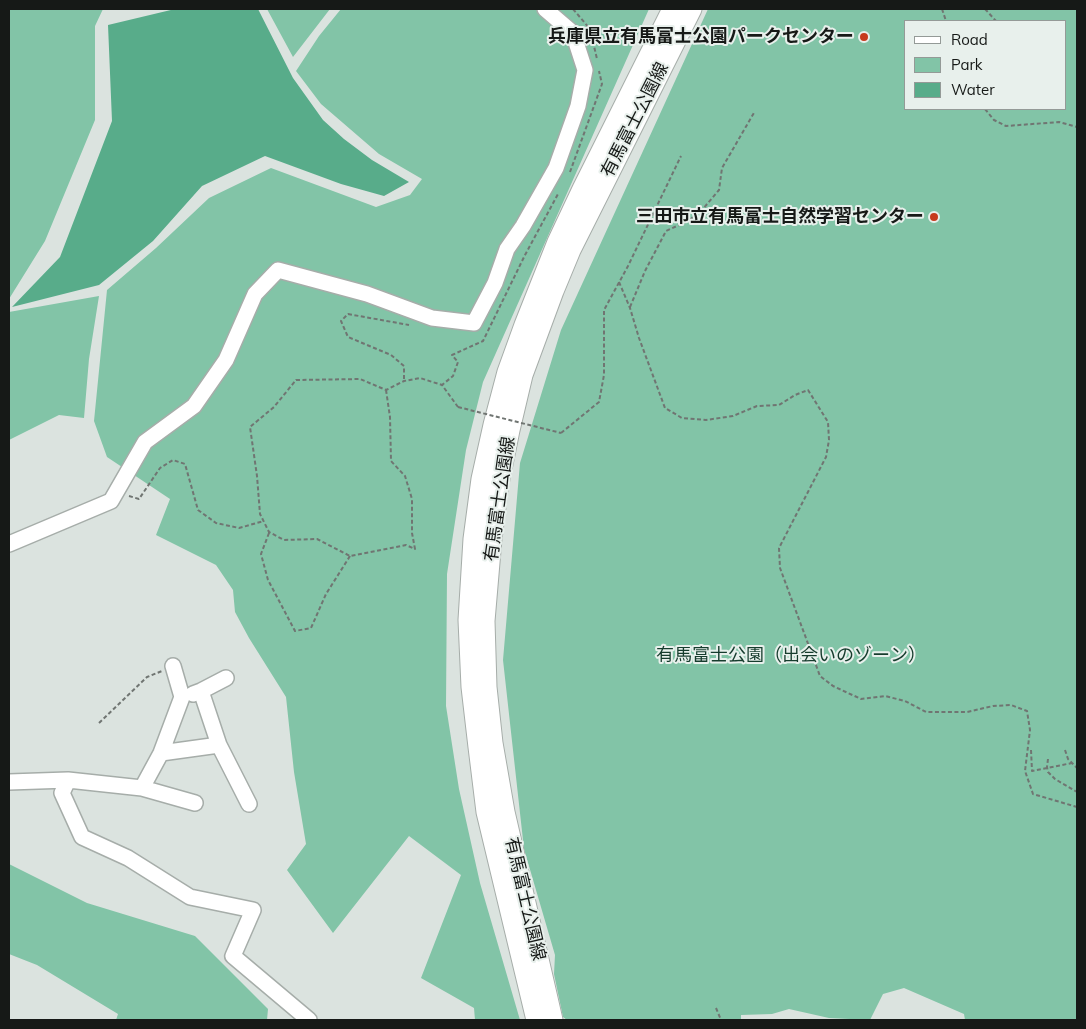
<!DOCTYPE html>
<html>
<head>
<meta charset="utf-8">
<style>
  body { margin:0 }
  #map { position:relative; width:1086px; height:1029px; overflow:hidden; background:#dbe3df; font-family:Mulish,sans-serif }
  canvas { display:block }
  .frame { position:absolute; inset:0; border:10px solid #161917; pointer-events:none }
  .legend { position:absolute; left:904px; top:20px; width:162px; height:90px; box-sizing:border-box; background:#e8f0ec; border:1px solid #949a97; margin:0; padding:6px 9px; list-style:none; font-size:15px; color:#161917 }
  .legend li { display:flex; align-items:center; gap:10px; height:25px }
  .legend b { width:25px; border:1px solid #949a97 }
</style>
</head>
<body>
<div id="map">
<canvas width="1086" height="1029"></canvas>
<div class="frame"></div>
<ul class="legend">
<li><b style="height:6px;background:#fff"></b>Road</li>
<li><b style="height:14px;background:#82c4a7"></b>Park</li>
<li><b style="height:14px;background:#58ac8a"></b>Water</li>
</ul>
</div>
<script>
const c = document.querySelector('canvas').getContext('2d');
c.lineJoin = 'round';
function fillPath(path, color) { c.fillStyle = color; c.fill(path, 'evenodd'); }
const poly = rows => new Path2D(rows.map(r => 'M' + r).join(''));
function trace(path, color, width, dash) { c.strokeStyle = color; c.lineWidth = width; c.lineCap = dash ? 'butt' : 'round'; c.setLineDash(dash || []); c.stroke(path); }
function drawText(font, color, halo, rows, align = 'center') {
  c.font = font + ' Mulish,"Noto Sans JP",sans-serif'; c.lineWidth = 4; c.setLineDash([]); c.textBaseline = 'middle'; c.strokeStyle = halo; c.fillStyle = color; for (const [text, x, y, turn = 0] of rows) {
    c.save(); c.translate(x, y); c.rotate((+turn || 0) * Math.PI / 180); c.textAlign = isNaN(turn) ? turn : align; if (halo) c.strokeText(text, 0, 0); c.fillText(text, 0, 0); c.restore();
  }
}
fillPath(poly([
  [9,9,103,9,95,26,95,120,45,241,9,299],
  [267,9,330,9,293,57],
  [341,9,649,9,483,382,466,450,447,574,446,706,459,789,480,883,520,1020,475,1020,474,1008,421,978,461,875,409,836,333,933,287,870,306,844,294,772,286,697,249,638,235,612,233,590,216,565,156,535,170,499,107,457,94,421,107,290,156,248,209,198,271,168,376,207,410,195,422,179,379,154,321,104,296,71,319,36],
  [708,9,1077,9,1077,1020,965,1020,964,1014,904,988,883,994,870,1020,829,1018,789,1009,772,1014,741,1015,741,1020,567,1020,563,1017,554,974,555,955,524,849,503,660,520,463,561,330],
  [905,21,1065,21,1065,109,905,109],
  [99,296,89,359,84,418,59,415,9,440,9,312],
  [9,864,87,903,195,936,268,1009,267,1020,116,1020,118,1014,37,965,9,954]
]), '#82c4a7');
fillPath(poly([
  [175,9,258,9,293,78,323,120,344,139,372,160,409,182,384,196,341,184,265,156,202,186,153,241,99,285,12,307,60,257,112,121,108,25]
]), '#58ac8a');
const minor = poly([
  [9,544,111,501,145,442,194,406,226,360,255,294,278,270,367,294,432,318,474,323,495,283,507,249,523,226,556,168,578,106,585,70,573,33,545,9],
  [201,691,219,745],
  [193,694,201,691,226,678],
  [161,753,219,745,249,804],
  [68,780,142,788,195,803],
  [9,782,68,780,62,793,82,837,128,858,190,897,253,910,233,956,309,1020],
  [142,788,161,753,182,697,173,666]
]);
const major = poly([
  [536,1020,486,812,478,747,471,687,468,620,473,539,481,479,493,425,507,372,524,325,557,242,582,189,672,9],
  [553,1020,505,812,493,743,487,687,485,621,492,539,499,484,510,430,523,375,554,291,571,250,692,9]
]);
trace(minor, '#a6ada9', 18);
trace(major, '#a6ada9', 21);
trace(poly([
  [573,9,590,29,597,59],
  [942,9,946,21],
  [985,9,996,21],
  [985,109,994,120,1006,126,1059,122,1077,127],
  [570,172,602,84,599,71],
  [619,282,630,308,639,338,665,408,682,418,706,420,733,416,757,406,779,405,795,395,808,390,828,422,829,440,826,457,779,548,780,568,820,676,833,686,861,699,885,696,905,701,926,712,967,712,993,706,1011,705,1027,711,1030,730,1025,771,1033,794,1077,807],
  [630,307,645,271,666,231,688,221,702,210,719,190,722,168,755,111],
  [404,379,404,366,391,355,348,337,341,321,348,314,409,325],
  [386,390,390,417,391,461,405,476,412,499,412,533,415,549,406,545,350,556,317,539,284,540,269,532,260,514,257,476,250,427,274,407,296,380,360,379,386,390,404,381,420,378,442,385],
  [458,407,442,385,453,376,458,362,452,355,483,341,525,255,558,194],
  [561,433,599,402,604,375,604,310,628,266,681,156],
  [129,496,139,499,160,468,173,460,185,464,198,510,216,523,239,528,264,521],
  [269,533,261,554,268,580,295,631,311,628,326,594,350,556],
  [99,723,147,677,162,671],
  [1031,750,1032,771,1072,763],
  [1065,750,1068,759,1077,768],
  [1048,759,1047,767,1048,772,1055,779,1077,792],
  [716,1008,721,1020]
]), '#707572', 2, [4, 2.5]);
trace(minor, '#fff', 15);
trace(major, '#fff', 19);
trace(poly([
  [458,407,561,433]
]), '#707572', 2, [4, 2.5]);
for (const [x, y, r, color] of [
  [864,37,5,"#c63b1d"],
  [934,217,5,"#c63b1d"]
]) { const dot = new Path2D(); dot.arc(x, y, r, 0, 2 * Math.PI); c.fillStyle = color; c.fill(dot); trace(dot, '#e8f0ec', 2); }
drawText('bold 18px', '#161917', '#e8f0ec', [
  ["兵庫県立有馬富士公園パークセンター",854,37],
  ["三田市立有馬富士自然学習センター",924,217]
], 'right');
drawText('18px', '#161917', '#e8f0ec', [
  ["有馬富士公園線",635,120,-63],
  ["有馬富士公園線",500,499,-82],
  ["有馬富士公園線",525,899,77]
]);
drawText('18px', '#163c2d', '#e8f0ec', [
  ["有馬富士公園（出会いのゾーン）",791,656]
]);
</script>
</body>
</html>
